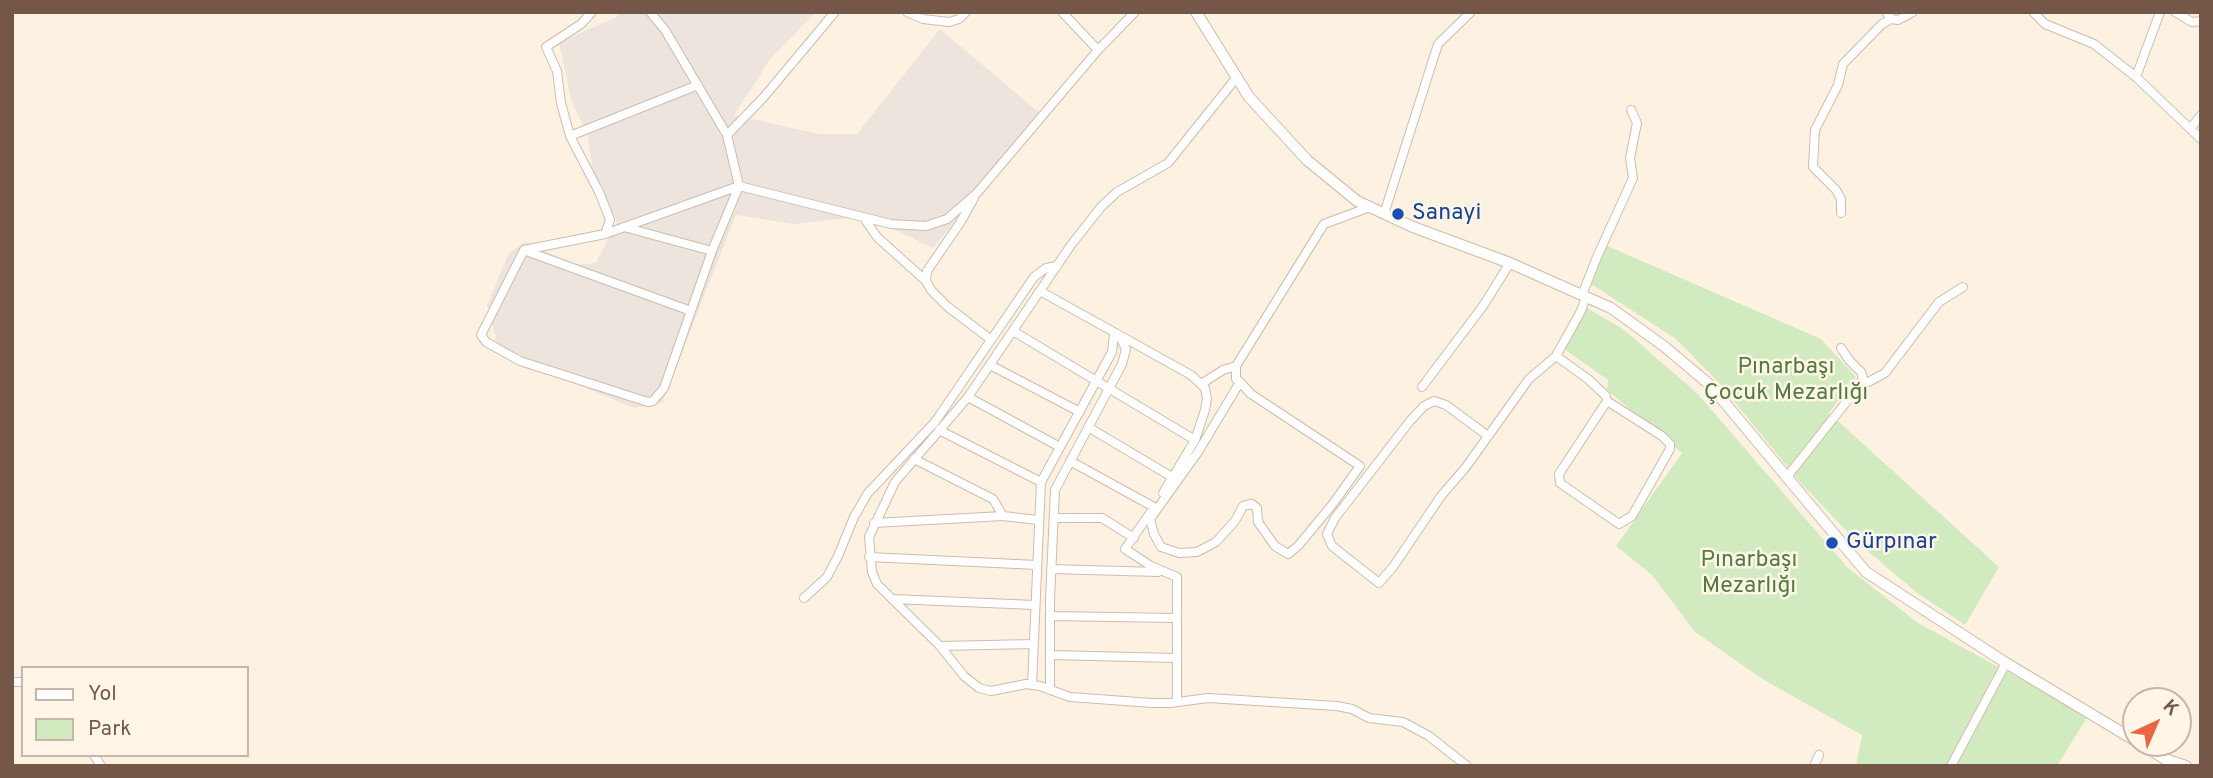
<!DOCTYPE html>
<html>
<head>
<meta charset="utf-8">
<style>
  body { margin:0 }
  #map { position:relative; width:2213px; height:778px; overflow:hidden; background:#fdf2e2; font-family:Overpass,sans-serif }
  canvas { display:block }
  .frame { position:absolute; inset:0; border:14px solid #755748; pointer-events:none }
  .legend { position:absolute; left:21px; top:666px; width:228px; height:91px; box-sizing:border-box; background:#fff6e8; border:2px solid #c8b6a8; margin:0; padding:9px 12px; list-style:none; font-size:21px; color:#755748 }
  .legend li { display:flex; align-items:center; gap:14px; height:35px }
  .legend b { width:35px; border:2px solid #c8b6a8 }
  .north { position:absolute; left:2122px; top:687px; width:70px; height:70px; box-sizing:border-box; background:#fff6e8; border:2px solid #c8b6a8; border-radius:50%; rotate:44deg; font-size:19px; font-weight:700; line-height:28px; text-align:center; color:#755748 }
  .north::after { content:''; display:block; margin:auto; width:24px; height:32px; background:#eb6443; clip-path:polygon(50% 0,100% 100%,50% 72%,0 100%) }
</style>
</head>
<body>
<div id="map">
<canvas width="2213" height="778"></canvas>
<div class="frame"></div>
<ul class="legend">
<li><b style="height:9px;background:#fff"></b>Yol</li>
<li><b style="height:19px;background:#d2eac0"></b>Park</li>
</ul>
<div class="north">K</div>
</div>
<script>
const c = document.querySelector('canvas').getContext('2d');
c.lineJoin = 'round';
function fillPath(path, color) { c.fillStyle = color; c.fill(path, 'evenodd'); }
const poly = rows => new Path2D(rows.map(r => 'M' + r).join(''));
function trace(path, color, width, dash) { c.strokeStyle = color; c.lineWidth = width; c.lineCap = dash ? 'butt' : 'round'; c.setLineDash(dash || []); c.stroke(path); }
function drawText(font, color, halo, rows, align = 'center') {
  c.font = font + ' Overpass,sans-serif'; c.lineWidth = 5; c.setLineDash([]); c.textBaseline = 'middle'; c.strokeStyle = halo; c.fillStyle = color; for (const [text, x, y, turn = 0] of rows) {
    c.save(); c.translate(x, y); c.rotate((+turn || 0) * Math.PI / 180); c.textAlign = isNaN(turn) ? turn : align; if (halo) c.strokeText(text, 0, 0); c.fillText(text, 0, 0); c.restore();
  }
}
fillPath(poly([
  [620,12,816,12,771,58,734,115,819,134,857,134,940,29,1043,116,933,248,866,216,794,224,736,215,662,403,634,408,574,383,529,368,490,349,496,337,487,305,509,253,525,242,576,265,596,263,617,222,593,172,588,137,571,99,559,42,615,18]
]), '#ece4dd');
fillPath(poly([
  [1605,245,1821,339,1856,377,1829,413,1999,567,1965,625,1916,592,1857,542,1800,482,1720,384,1676,339,1588,282],
  [1587,308,1623,329,1698,394,1847,567,1918,623,2088,716,2057,766,1856,766,1862,735,1764,680,1695,632,1652,575,1616,546,1682,453,1607,390,1608,380,1564,349]
]), '#d2eac0');
const minor = poly([
  [592,12,581,24,546,47,557,71,561,103,570,136,600,194,610,220,605,234,524,250,481,335,486,342,520,361,648,402,653,401,664,388,712,251,739,186,727,135,665,30,650,12],
  [907,12,923,19,949,22,959,19,966,12],
  [1062,12,1098,50],
  [1886,12,1891,19,1898,20,1913,12],
  [2033,12,2045,24,2094,44,2136,77,2201,139],
  [2175,12,2192,22,2201,21],
  [1237,77,1168,163,1117,192,1101,207,1071,245,968,397,895,482,869,537,872,572,877,584,940,646,964,676,979,688,991,691,1026,684,1040,686,1070,697,1152,703,1170,703,1208,698,1337,706,1352,709,1369,718,1403,722,1429,736,1467,766],
  [2136,77,2160,12],
  [2191,128,2201,115],
  [727,135,763,98,835,12],
  [570,136,698,85],
  [974,198,960,223,927,271,926,281,931,290,948,307,990,339],
  [1841,213,1841,199,1836,190,1813,167,1815,130,1838,85,1843,64,1882,24,1891,19],
  [1384,214,1438,44,1471,12],
  [864,218,877,237,926,281],
  [624,227,712,251],
  [605,234,739,186,891,224,926,226,947,219,977,193,1098,50,1135,12],
  [526,251,691,311],
  [1040,291,1191,375,1205,388,1207,399,1205,410,1195,440,1163,493],
  [1582,295,1597,257,1633,178,1630,158,1637,123,1631,110],
  [1013,331,1195,440],
  [1841,348,1849,360,1861,372,1863,378,1859,387],
  [1556,356,1588,379,1606,396,1607,401,1662,436,1670,444,1670,449,1632,516,1619,524,1560,483,1559,474,1607,401],
  [990,365,1080,412],
  [1240,382,1198,452,1150,519,1154,534,1161,547,1179,553,1197,552,1216,542,1235,521,1243,506,1252,504,1257,508,1258,522,1275,546,1288,554,1298,546,1332,505,1360,466,1251,394,1240,382,1236,379,1236,366,1324,224,1370,207],
  [1201,384,1223,370,1236,366],
  [1422,387,1483,306,1510,263],
  [968,397,1060,447],
  [1088,427,1172,477],
  [939,430,1041,482],
  [1488,436,1446,405,1434,401,1424,406,1410,421,1335,518,1327,534,1332,546,1379,583,1393,567,1441,496,1466,467,1529,379,1556,356,1581,311,1586,297],
  [914,459,993,499,1003,516],
  [1070,461,1154,507],
  [1786,478,1851,396,1859,387,1885,373,1939,302,1963,287],
  [1150,513,1125,549,1151,566,1177,577,1177,701],
  [1054,518,1102,518,1134,538],
  [874,523,1003,516,1038,520],
  [869,557,1037,565],
  [1051,569,1158,572],
  [804,598,827,577,838,556,854,517,868,493,935,422,1034,277,1046,268,1057,266],
  [892,599,1035,605],
  [1050,616,1176,618],
  [940,646,1033,644],
  [1050,655,1176,658],
  [12,682,23,682],
  [1032,685,1041,482,1112,352,1114,334],
  [1050,690,1050,599,1055,490,1122,364,1126,349,1121,339],
  [94,755,101,766],
  [1814,766,1819,755],
  [1951,766,2006,663]
]);
const secondary = poly([
  [1196,12,1249,97,1307,160,1357,201,1413,227,1510,263,1611,308,1665,347,1710,385,1866,572,2006,663,2136,741],
  [2139,743,2165,759,2186,766]
]);
trace(minor, '#d0bbab', 10);
trace(secondary, '#d3baa8', 12);
trace(minor, '#fff', 8);
trace(secondary, '#fff', 10);
for (const [x, y, r, color] of [
  [1398,214,7,"#1a4fb4"],
  [1832,543,7,"#1a4fb4"]
]) { const dot = new Path2D(); dot.arc(x, y, r, 0, 2 * Math.PI); c.fillStyle = color; c.fill(dot); trace(dot, '#fff6e8', 2.5); }
drawText('23px', '#164399', '#fff6e8', [
  ["Sanayi",1412,214],
  ["Gürpınar",1846,543]
], 'left');
drawText('23px', '#537b3f', '#fff6e8', [
  ["Pınarbaşı",1786,368],
  ["Çocuk Mezarlığı",1786,394],
  ["Pınarbaşı",1749,561],
  ["Mezarlığı",1749,587]
]);
</script>
</body>
</html>
